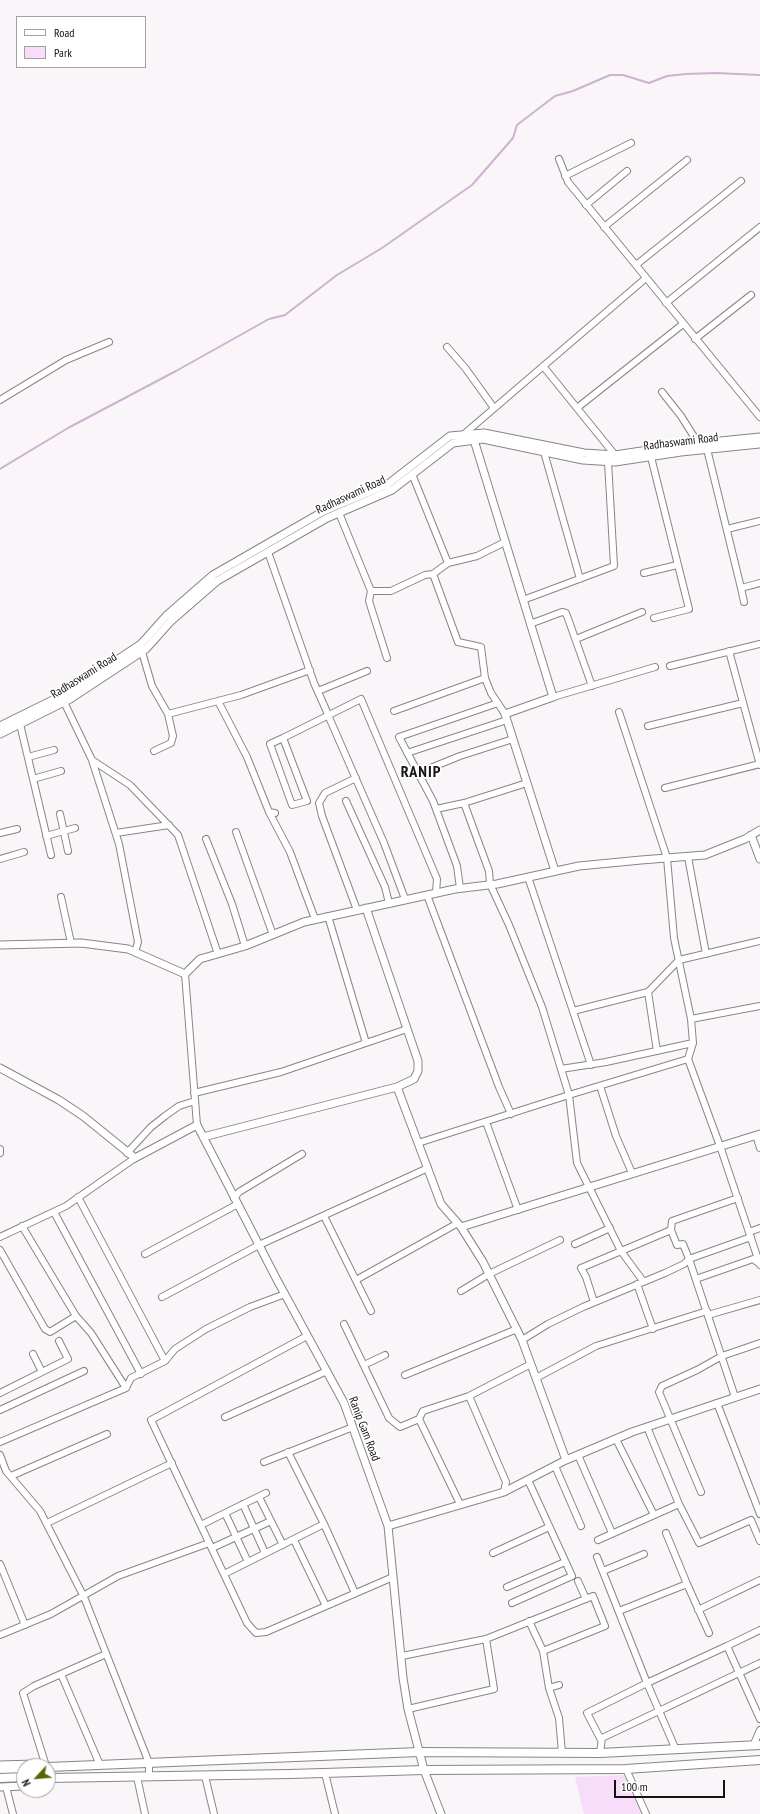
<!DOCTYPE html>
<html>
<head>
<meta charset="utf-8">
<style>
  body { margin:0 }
  #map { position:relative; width:760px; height:1814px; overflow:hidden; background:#f9f5f9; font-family:"PT Sans Narrow",sans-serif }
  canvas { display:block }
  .legend { position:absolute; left:16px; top:16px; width:130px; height:52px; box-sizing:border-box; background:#fff; border:1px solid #a1a1a1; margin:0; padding:5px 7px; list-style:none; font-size:12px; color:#141314 }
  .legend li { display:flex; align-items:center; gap:8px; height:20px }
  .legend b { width:20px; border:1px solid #a1a1a1 }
  .north { position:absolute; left:16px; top:1758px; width:40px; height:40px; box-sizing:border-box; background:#fff; border:1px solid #a1a1a1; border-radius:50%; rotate:244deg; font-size:11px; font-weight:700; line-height:16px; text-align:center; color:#141314 }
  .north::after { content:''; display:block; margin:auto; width:14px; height:18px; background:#5c6504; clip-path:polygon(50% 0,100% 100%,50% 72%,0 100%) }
  .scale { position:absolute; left:614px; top:1780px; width:111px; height:18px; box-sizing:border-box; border:2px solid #141314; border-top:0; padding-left:5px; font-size:12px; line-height:14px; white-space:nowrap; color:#141314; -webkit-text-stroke:3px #fff; paint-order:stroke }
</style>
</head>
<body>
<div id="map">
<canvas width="760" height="1814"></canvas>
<ul class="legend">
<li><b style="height:5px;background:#fff"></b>Road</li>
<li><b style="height:11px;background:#f7ddf9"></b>Park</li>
</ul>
<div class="north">N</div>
<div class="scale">100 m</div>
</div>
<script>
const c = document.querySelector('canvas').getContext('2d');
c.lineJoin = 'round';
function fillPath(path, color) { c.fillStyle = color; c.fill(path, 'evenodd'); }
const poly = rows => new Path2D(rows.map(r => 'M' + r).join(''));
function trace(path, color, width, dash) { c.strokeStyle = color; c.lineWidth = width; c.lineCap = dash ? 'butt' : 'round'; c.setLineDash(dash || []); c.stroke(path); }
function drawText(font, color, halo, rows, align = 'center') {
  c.font = font + ' "PT Sans Narrow",sans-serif'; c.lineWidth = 3.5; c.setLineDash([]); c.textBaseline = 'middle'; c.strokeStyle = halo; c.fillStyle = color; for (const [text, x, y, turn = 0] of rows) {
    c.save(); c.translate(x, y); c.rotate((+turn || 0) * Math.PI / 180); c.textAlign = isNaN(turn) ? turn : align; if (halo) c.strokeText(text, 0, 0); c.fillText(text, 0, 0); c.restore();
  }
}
fillPath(poly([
  [624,1775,641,1814,584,1814,575,1777]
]), '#f7ddf9');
trace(poly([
  [0,469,68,428,176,371,269,319,285,315,337,275,382,248,472,185,513,138,517,125,555,96,573,91,610,75,623,75,649,83,667,76,686,74,716,73,760,75]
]), '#cdb3d0', 2);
const minor = poly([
  [559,159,568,182,760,417],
  [565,176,631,143],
  [586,205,627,171],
  [604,227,687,160],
  [636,265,741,181],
  [666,303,760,227],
  [695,339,751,295],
  [447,347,466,369,494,408],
  [543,366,615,455],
  [662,392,681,416,698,443],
  [0,400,66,360,109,342],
  [577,408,683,324],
  [463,435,646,278],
  [707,449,741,588,760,583],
  [544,452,580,579],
  [651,457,689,609,654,618],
  [412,474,448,563],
  [339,513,371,591,369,601,387,658],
  [727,529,760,521],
  [268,552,314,683,327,712],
  [644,573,677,565],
  [433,574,458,642,481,647,485,678],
  [741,588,744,602],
  [371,591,391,591,425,575,433,574,448,563,477,556,505,542],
  [523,600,614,566,608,462],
  [530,624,562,612,566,613,592,686],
  [576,639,642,612],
  [729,651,760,765],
  [142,652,152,686,168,714,241,695,310,670],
  [670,666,760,644],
  [318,691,367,671],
  [553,697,655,667],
  [218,701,247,757,269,812,275,813],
  [64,702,92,760,130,785,178,835,218,954],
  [394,711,485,678,491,693,505,714],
  [619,712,667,858,674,938,691,1019],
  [328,715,384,843,405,899],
  [20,724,51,855],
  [648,726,743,703],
  [283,738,270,744,292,805,307,801,283,738,361,699,437,879,436,893],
  [154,751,171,743,173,736,168,714],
  [407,753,507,720],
  [28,757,54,750],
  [92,760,119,844,138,942,135,952],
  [418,773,460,756,513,739],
  [356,778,325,793,319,803,322,816,357,910],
  [33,779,61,771],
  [527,783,464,803,489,871,490,884,509,925,542,1007,569,1095,688,1059,720,1146,760,1265],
  [665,788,760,764],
  [346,801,385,887,389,903],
  [436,809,464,803],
  [269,812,290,852,315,919],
  [60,814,68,851],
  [236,832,273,935],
  [0,833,17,829],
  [116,833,169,825],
  [46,836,75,828],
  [206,839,232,904,245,946],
  [688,857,706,954],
  [0,859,24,852],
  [528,877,591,1065],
  [460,888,457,866,433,801,399,737,498,703],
  [427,895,499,1087,511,1114],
  [61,897,71,943],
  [328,916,366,1043],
  [185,974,197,1125],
  [648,992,679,960,760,941],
  [573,1011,648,992,657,1051],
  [688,1059,693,1043],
  [561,1069,606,1062,693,1043,691,1019,760,1006],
  [600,1086,616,1136,632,1173],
  [194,1093,281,1072,407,1029],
  [486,1122,518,1210],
  [756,1135,760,1148],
  [418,1143,569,1095,577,1163,621,1251,643,1281],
  [0,1149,0,1153],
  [127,1153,151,1127,165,1116,179,1106,195,1101],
  [78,1197,165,1361],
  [234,1198,239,1192,302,1154],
  [54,1212,141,1374],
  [324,1216,371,1311],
  [22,1226,76,1316,91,1333,126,1388],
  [749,1232,760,1228],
  [0,1237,66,1206,135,1158],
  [575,1244,610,1228],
  [0,1250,45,1329,50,1332,76,1316],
  [145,1254,238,1204],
  [696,1279,753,1259,760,1264],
  [356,1280,458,1223],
  [637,1284,653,1329],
  [461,1291,489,1274,560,1240],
  [162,1297,259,1245,428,1168],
  [594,1302,586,1277,581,1268,671,1230],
  [708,1315,760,1300],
  [344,1324,389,1418,400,1427,419,1419,423,1411,469,1396,531,1364],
  [307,1336,151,1420,247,1623,256,1633,266,1632,393,1577],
  [522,1340,548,1324,583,1307,665,1273,684,1264,689,1259,751,1237],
  [33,1354,42,1372],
  [364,1365,385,1355],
  [405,1375,517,1329],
  [536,1378,596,1346,707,1311],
  [0,1393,68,1359,59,1341],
  [469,1396,506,1482,504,1492],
  [735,1397,689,1259,683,1244,677,1245,671,1230,672,1221,738,1198],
  [717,1403,760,1514],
  [0,1410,84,1371],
  [225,1417,327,1371],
  [419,1419,460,1504],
  [647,1427,679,1504,699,1543,751,1520,760,1541],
  [616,1439,654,1515],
  [0,1442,126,1388,131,1378,165,1361,175,1349,206,1329,250,1307,285,1294],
  [288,1452,324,1524,355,1593],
  [0,1455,6,1471,40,1511,84,1597,149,1763,149,1776],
  [578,1455,612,1533],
  [264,1462,353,1427],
  [555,1466,581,1526],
  [11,1476,107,1434],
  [701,1492,659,1392,662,1386,697,1370,722,1356,760,1343],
  [259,1497,283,1545],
  [243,1504,265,1553],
  [225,1513,266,1493],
  [47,1523,172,1463],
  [201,1525,225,1513,248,1562],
  [666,1533,687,1584],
  [294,1540,326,1606],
  [598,1540,679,1504],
  [212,1548,271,1521],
  [493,1553,549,1527],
  [597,1557,647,1683,587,1713,601,1740],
  [0,1564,25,1625],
  [603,1571,644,1554],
  [224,1574,324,1524],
  [578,1581,586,1599],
  [507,1587,565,1562],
  [512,1603,572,1576,528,1480],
  [698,1610,760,1580],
  [619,1611,687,1584,709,1633],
  [529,1621,543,1651,549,1688,559,1685],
  [760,1630,727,1646,760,1719],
  [0,1635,51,1614,118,1576,209,1543],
  [486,1639,593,1596,605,1626,543,1651],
  [402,1656,486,1639,494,1689,408,1709],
  [61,1674,100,1765],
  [549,1688,559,1718,562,1753],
  [753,1746,760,1730],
  [676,1750,647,1683,727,1646],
  [600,1753,602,1738,760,1663],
  [46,1766,23,1693,34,1686,106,1654],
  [626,1769,646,1814],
  [325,1773,335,1814],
  [205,1776,214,1814],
  [137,1777,145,1814],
  [6,1787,13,1814]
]);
const tertiary = poly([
  [474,440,553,697,505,714,555,871],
  [0,726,67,693,141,644,166,616,213,575,324,511,388,484,450,436,484,433,584,453,615,455,681,445,760,437],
  [0,734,70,699,146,649,171,621,217,581,327,518,392,490,453,443,483,439,583,460,615,462,681,452,760,444],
  [751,835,760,859],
  [366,908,418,1061,418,1071,414,1079,397,1087,441,1204,461,1227,483,1262,522,1340,566,1460],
  [0,945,81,943,128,949,185,974,200,959,245,946,304,922,455,889,497,884,579,866,641,860,705,855,745,839,760,830],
  [0,1068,59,1100,83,1116,135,1158,197,1125,276,1278,344,1403,388,1526,403,1678,408,1709,424,1770,441,1814],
  [203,1137,397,1087],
  [461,1227,760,1134],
  [388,1526,504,1492,566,1460,632,1432,760,1389],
  [0,1765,35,1764,41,1766],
  [0,1787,24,1786]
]);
const secondary = poly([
  [48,1767,419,1752,600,1753,760,1745],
  [0,1769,24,1768],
  [0,1778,24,1777],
  [48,1778,290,1774,424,1770,626,1769,760,1760]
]);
trace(minor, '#888588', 8);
trace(tertiary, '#888588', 9);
trace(secondary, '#888588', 10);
trace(minor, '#fff', 6);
trace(tertiary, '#fff', 7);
trace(secondary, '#fff', 8);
drawText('12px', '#141314', '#fff', [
  ["Radhaswami Road",681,442,-7],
  ["Radhaswami Road",351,495,-25],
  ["Radhaswami Road",84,676,-32],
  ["Ranip Gam Road",364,1429,69]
]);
c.letterSpacing = '1px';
drawText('bold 16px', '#141314', '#fff', [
  ["RANIP",421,772]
]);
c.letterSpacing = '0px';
</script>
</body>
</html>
